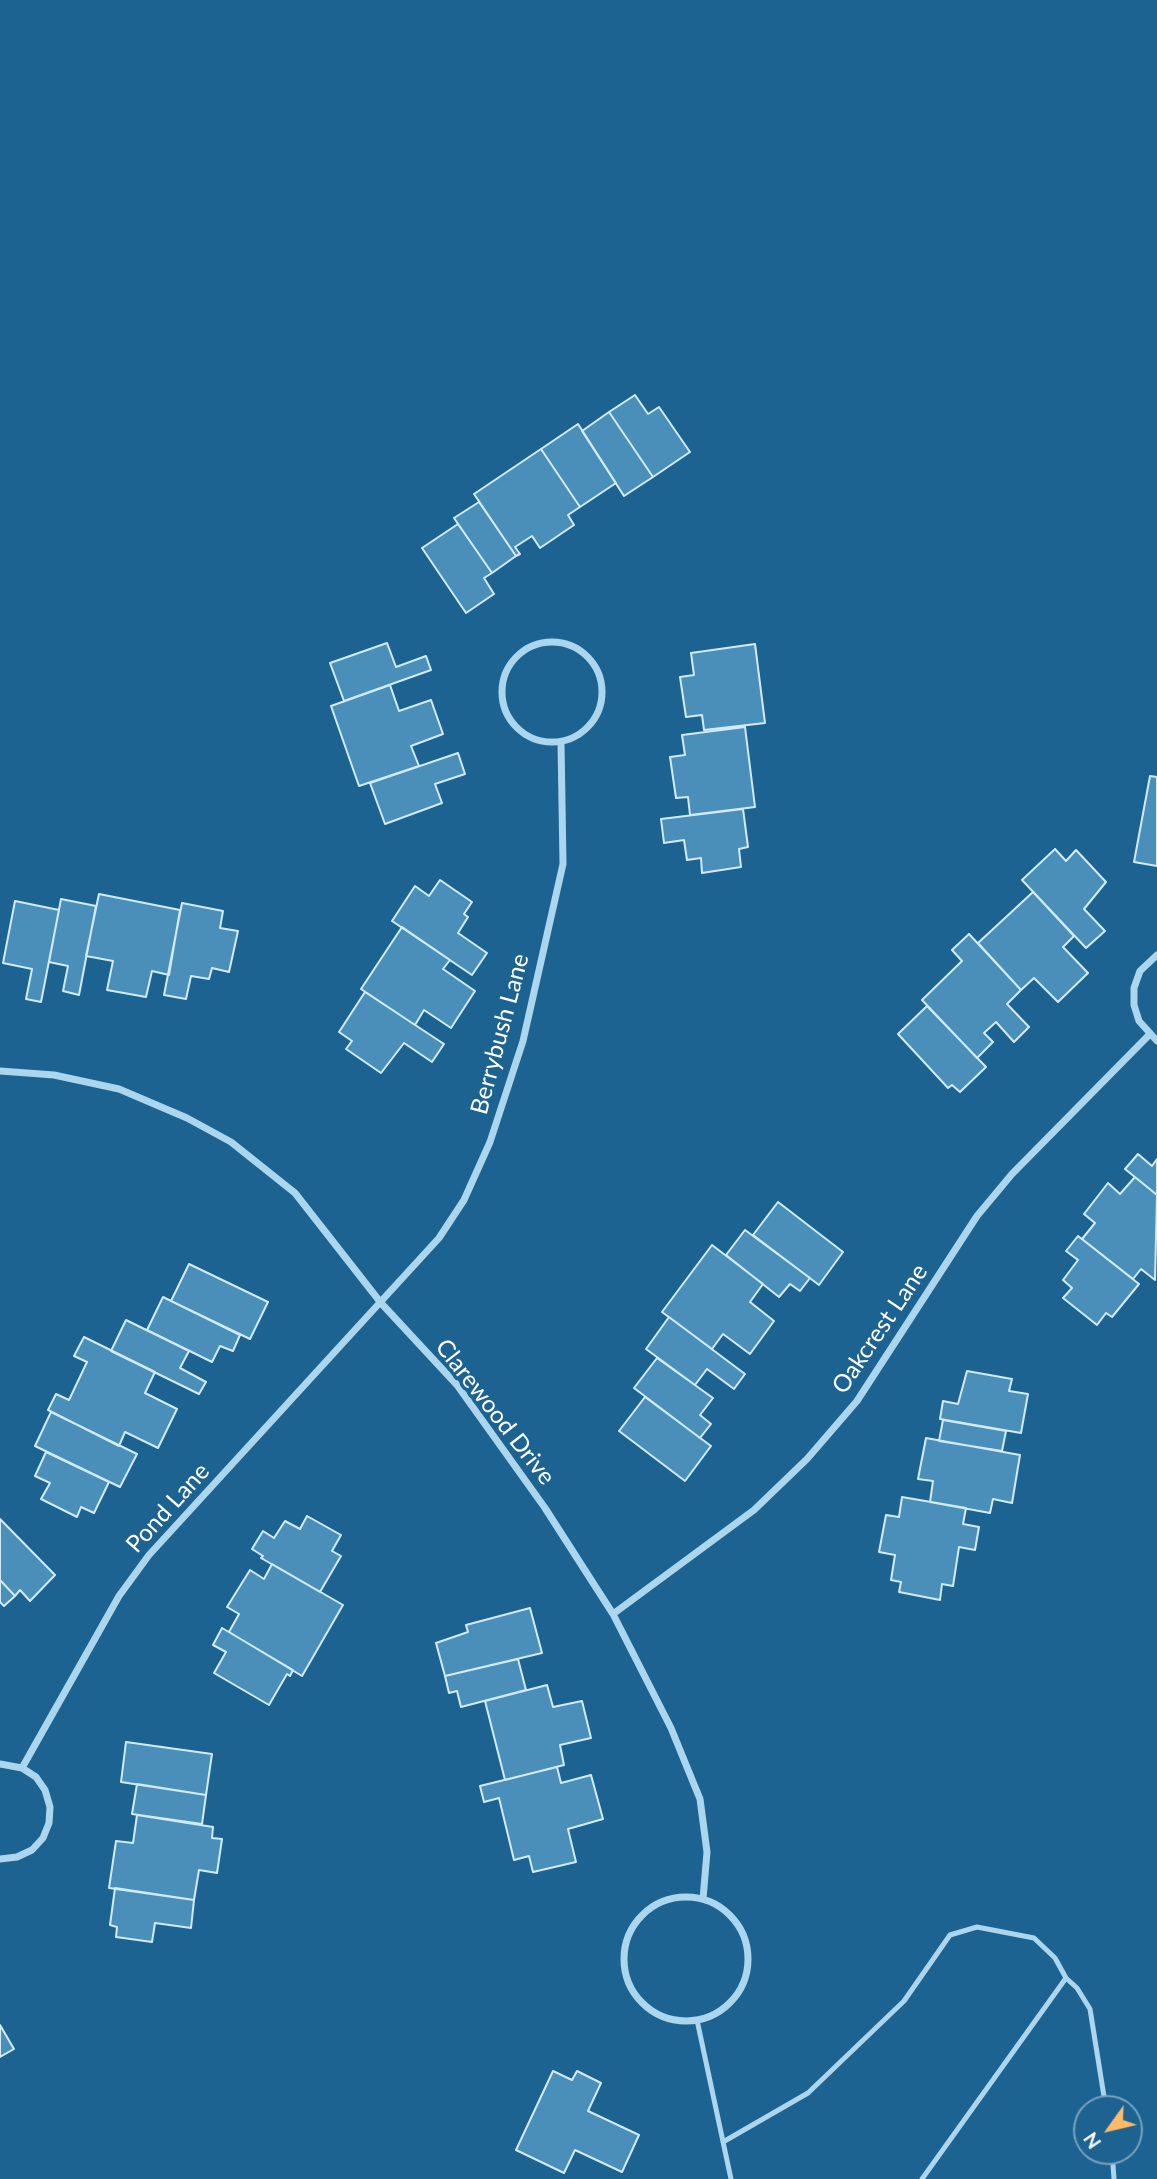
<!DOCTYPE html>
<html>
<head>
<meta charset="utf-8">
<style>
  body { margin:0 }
  #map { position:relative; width:1157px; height:2179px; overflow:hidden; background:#1c6391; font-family:Lato,sans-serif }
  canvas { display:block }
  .north { position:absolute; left:1073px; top:2095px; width:70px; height:70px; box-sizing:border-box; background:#1c6391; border:2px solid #77a1bd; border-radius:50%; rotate:236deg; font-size:19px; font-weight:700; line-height:28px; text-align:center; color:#fff }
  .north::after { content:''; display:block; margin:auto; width:24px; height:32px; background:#ffba69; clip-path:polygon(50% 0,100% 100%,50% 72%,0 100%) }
</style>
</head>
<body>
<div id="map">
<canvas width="1157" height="2179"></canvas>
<div class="north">N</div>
</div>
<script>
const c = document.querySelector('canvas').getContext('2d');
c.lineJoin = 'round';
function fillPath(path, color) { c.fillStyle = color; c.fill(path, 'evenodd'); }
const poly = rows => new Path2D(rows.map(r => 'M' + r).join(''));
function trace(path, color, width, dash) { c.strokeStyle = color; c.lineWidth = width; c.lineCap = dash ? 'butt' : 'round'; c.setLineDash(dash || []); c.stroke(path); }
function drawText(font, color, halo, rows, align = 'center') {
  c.font = font + ' Lato,sans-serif'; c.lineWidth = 7; c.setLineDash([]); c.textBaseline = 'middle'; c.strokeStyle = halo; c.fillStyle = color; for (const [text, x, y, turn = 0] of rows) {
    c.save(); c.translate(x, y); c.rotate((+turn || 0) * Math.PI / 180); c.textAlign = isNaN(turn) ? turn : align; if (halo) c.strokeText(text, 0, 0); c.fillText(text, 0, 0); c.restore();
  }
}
const building = poly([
  [635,395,648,414,659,407,690,452,653,477,609,412,635,395],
  [609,412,653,477,624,496,582,431,609,412],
  [578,424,616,483,580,507,541,449,578,424],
  [541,449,580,507,568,515,574,525,540,548,532,536,515,547,520,554,516,556,474,494,541,449],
  [479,502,516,556,492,573,454,518,479,502],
  [458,524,492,573,484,578,494,594,466,613,422,548,458,524],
  [387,643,396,667,426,656,431,670,344,701,330,663,387,643],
  [755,644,765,723,704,730,702,715,686,717,680,677,694,675,691,653,755,644],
  [390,685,399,711,431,700,443,734,411,746,419,766,359,786,331,706,390,685],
  [745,727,755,807,690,815,688,797,676,798,670,757,685,755,682,735,745,727],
  [458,753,465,774,435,784,442,803,385,824,370,783,458,753],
  [1150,776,1157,777,1157,866,1134,862,1150,776],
  [743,809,748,847,739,849,741,867,702,873,701,858,687,860,684,840,664,843,661,819,743,809],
  [1055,849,1066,861,1076,850,1106,882,1084,909,1105,931,1086,948,1022,880,1055,849],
  [440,880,472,902,464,914,468,917,458,933,487,953,472,975,392,921,415,886,429,896,440,880],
  [1033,892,1074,936,1063,947,1088,973,1058,1002,1034,978,1021,990,978,943,1033,892],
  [99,894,180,910,169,975,152,971,146,997,107,990,113,961,86,956,99,894],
  [61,899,96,906,79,995,63,991,68,966,49,962,61,899],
  [15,901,59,910,41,1002,26,999,32,969,3,963,15,901],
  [182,903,223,911,220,928,238,931,229,972,212,968,209,979,191,976,186,999,164,995,182,903],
  [402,927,450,960,443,969,475,991,451,1028,424,1010,415,1025,361,989,402,927],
  [969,934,1021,990,1007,1004,1029,1027,1014,1042,996,1022,984,1033,993,1042,977,1058,922,1000,962,961,952,950,969,934],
  [365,992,444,1044,432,1062,404,1043,381,1073,346,1049,352,1041,339,1032,365,992],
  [927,1006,986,1067,960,1092,952,1085,948,1088,898,1034,927,1006],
  [1138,1154,1152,1166,1157,1159,1157,1195,1125,1169,1138,1154],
  [1135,1177,1157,1195,1155,1280,1141,1269,1133,1279,1082,1239,1095,1223,1084,1214,1108,1183,1120,1194,1135,1177],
  [778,1202,843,1252,819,1285,753,1235,778,1202],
  [745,1230,810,1278,800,1291,790,1284,779,1297,726,1255,745,1230],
  [1078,1236,1139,1284,1112,1317,1106,1313,1097,1325,1063,1298,1072,1288,1063,1280,1078,1260,1066,1251,1078,1236],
  [712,1245,763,1284,750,1302,774,1321,750,1354,723,1334,712,1349,662,1312,712,1245],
  [189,1264,268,1302,250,1339,171,1301,189,1264],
  [163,1297,240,1335,233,1351,220,1346,212,1362,147,1330,163,1297],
  [669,1317,745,1374,734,1389,707,1369,695,1385,646,1349,669,1317],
  [126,1320,189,1351,180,1368,206,1382,199,1394,111,1351,126,1320],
  [84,1337,155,1372,145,1393,177,1409,158,1448,125,1432,119,1446,48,1410,56,1394,69,1400,87,1362,74,1356,84,1337],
  [657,1358,713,1398,700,1415,711,1424,700,1438,634,1388,657,1358],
  [967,1371,1012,1379,1009,1391,1028,1394,1021,1433,940,1419,943,1401,958,1404,967,1371],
  [645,1397,711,1446,685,1481,619,1431,645,1397],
  [51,1412,137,1454,120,1487,35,1446,51,1412],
  [943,1420,1006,1431,1002,1451,939,1441,943,1420],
  [926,1438,1020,1455,1012,1503,993,1499,990,1513,930,1502,933,1481,918,1479,926,1438],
  [46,1452,109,1482,94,1513,81,1507,77,1517,41,1499,50,1483,35,1476,46,1452],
  [902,1497,966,1508,963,1524,979,1527,975,1550,959,1547,953,1586,942,1584,940,1600,899,1592,901,1582,891,1580,895,1555,879,1552,886,1515,899,1517,902,1497],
  [307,1516,341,1535,332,1551,341,1556,320,1592,261,1558,263,1556,252,1549,263,1531,274,1538,285,1521,300,1529,307,1516],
  [0,1519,55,1575,30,1601,20,1590,15,1596,0,1580,0,1519],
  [272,1564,343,1605,302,1676,229,1632,239,1614,227,1607,250,1570,264,1579,272,1564],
  [0,1580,15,1596,4,1606,0,1602,0,1580],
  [530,1608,542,1653,445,1676,436,1643,468,1632,466,1625,530,1608],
  [222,1628,293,1670,290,1676,287,1674,269,1705,214,1673,226,1652,213,1645,222,1628],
  [518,1659,526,1690,461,1707,457,1691,449,1693,445,1676,518,1659],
  [547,1685,553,1707,582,1701,591,1738,560,1745,564,1765,505,1780,485,1701,547,1685],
  [126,1742,212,1754,206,1795,121,1782,126,1742],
  [557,1767,561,1783,591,1775,603,1819,568,1829,576,1862,533,1872,529,1856,514,1860,499,1798,484,1802,480,1786,557,1767],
  [137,1784,206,1795,202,1824,132,1814,137,1784],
  [137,1815,213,1827,212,1838,222,1839,217,1873,199,1870,194,1900,109,1888,116,1841,133,1843,137,1815],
  [115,1888,194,1900,191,1928,155,1923,152,1942,116,1937,117,1927,110,1925,115,1888],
  [0,2025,14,2049,0,2057,0,2025],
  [553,2071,572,2080,577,2071,601,2083,588,2111,639,2135,622,2172,575,2150,564,2173,516,2150,553,2071]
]);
fillPath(building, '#498fba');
trace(building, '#d2ebfa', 2);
trace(poly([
  [1066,1978,1077,1988,1090,2009,1106,2109],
  [697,2020,731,2179],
  [723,2142,808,2093,904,2001,950,1935,977,1927,1034,1938,1055,1958,1066,1978,922,2179],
  [1112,2151,1114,2179]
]), '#acd5ee', 5);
trace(poly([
  '502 692a50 50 0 1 1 100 0a50 50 0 1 1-100 0Z',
  [1157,955,1140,971,1134,988,1134,1005,1139,1021,1157,1041],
  [0,1071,54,1075,119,1089,187,1118,231,1142,295,1193,381,1303,457,1385,545,1508,613,1614,671,1728,700,1799,707,1852,703,1899],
  [613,1614,754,1510,807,1459,857,1401,977,1216,1012,1174,1149,1035],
  [0,1764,22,1768,36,1777,45,1790,50,1807,49,1823,43,1838,32,1850,17,1857,0,1859],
  [22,1768,119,1596,149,1555,439,1238,464,1200,490,1142,523,1041,563,864,561,742],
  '624 1959a62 62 0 1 1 124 0a62 62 0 1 1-124 0Z'
]), '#acd5ee', 7);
drawText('24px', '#fff', '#1c6391', [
  ["Berrybush Lane",500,1034,-75],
  ["Oakcrest Lane",880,1329,-56],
  ["Clarewood Drive",495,1412,52],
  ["Pond Lane",168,1508,-48]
]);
</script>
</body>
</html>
